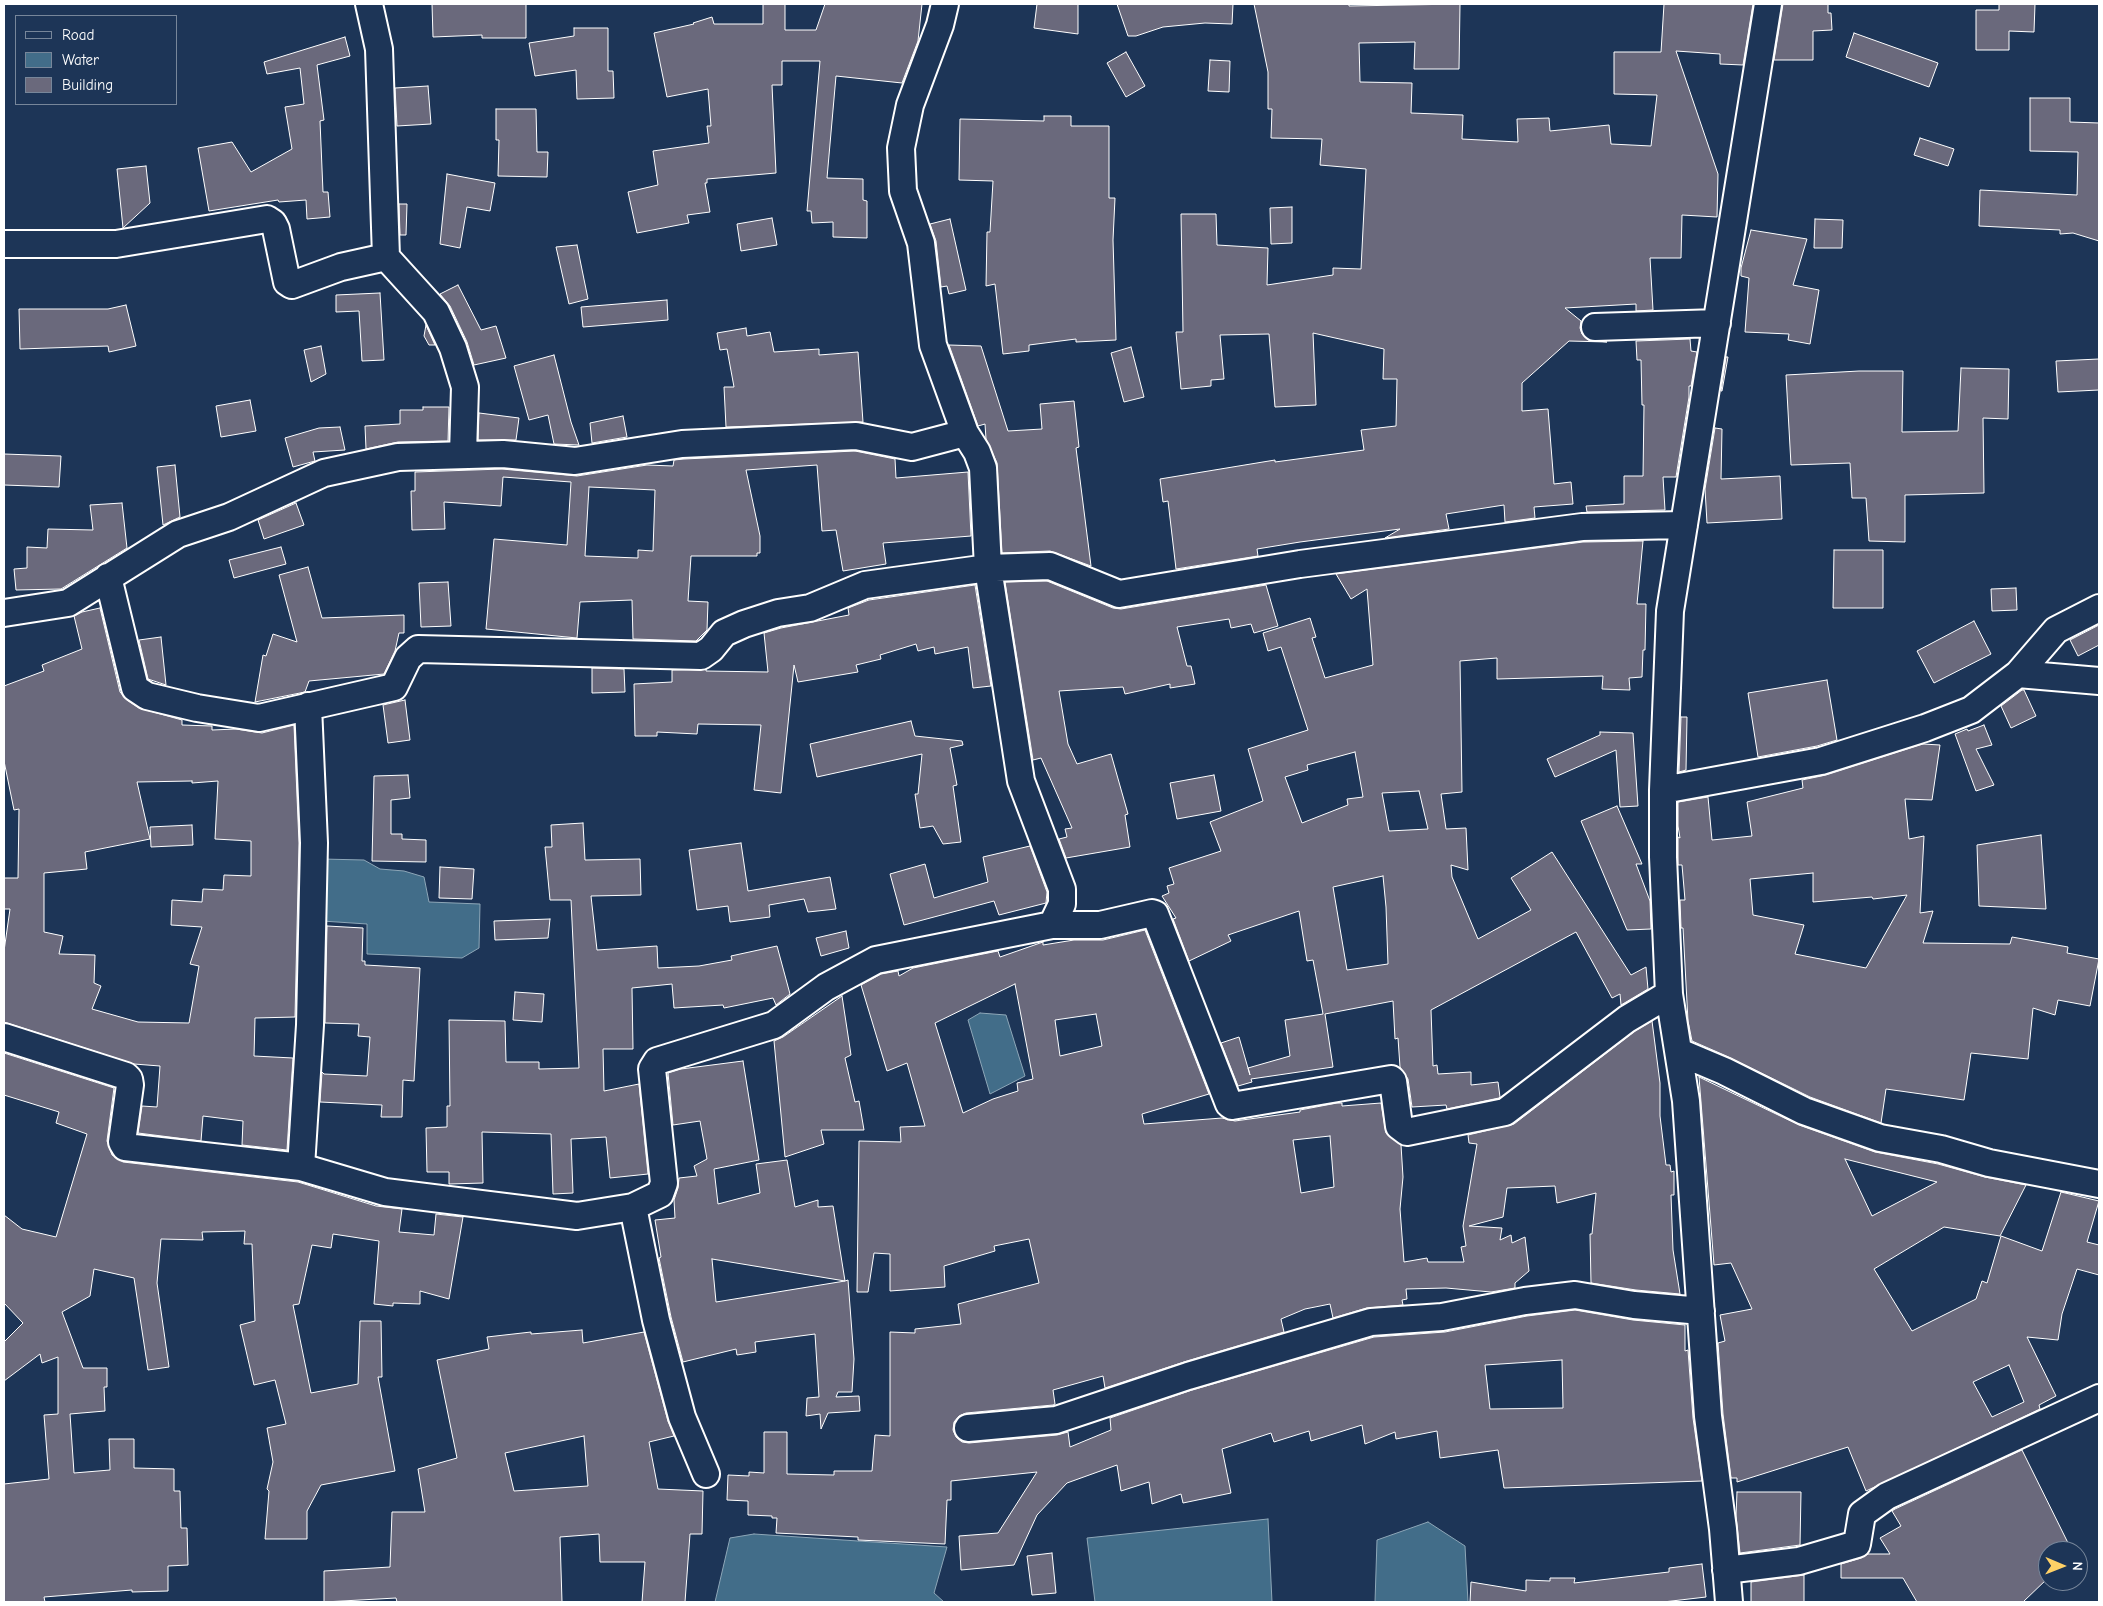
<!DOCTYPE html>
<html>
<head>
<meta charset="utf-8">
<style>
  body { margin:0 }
  #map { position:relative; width:2103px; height:1606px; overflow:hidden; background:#1d3557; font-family:"Comic Neue",sans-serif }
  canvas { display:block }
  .frame { position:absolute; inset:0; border:5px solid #fff; pointer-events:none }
  .legend { position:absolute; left:15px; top:15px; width:162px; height:90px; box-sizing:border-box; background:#1d3557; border:1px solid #77869a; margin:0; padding:6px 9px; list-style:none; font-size:15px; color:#fff }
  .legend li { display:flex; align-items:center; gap:10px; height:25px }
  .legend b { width:25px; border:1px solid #77869a }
  .north { position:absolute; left:2038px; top:1541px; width:50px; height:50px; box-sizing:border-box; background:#1d3557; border:1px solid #77869a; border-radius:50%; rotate:91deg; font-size:14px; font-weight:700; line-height:20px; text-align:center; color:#fff }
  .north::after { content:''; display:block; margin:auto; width:18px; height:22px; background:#ffd166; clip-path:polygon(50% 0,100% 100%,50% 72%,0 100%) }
</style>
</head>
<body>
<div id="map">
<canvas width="2103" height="1606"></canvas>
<div class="frame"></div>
<ul class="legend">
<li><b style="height:6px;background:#1d3557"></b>Road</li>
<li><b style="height:14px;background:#426d89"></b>Water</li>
<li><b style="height:14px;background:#6a697c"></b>Building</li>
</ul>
<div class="north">N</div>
</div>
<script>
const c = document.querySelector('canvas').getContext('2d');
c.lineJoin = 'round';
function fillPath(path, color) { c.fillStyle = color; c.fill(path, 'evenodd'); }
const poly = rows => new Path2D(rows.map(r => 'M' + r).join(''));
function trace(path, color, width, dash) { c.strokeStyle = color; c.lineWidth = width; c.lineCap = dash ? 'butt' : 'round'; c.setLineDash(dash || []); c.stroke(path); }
const water = poly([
  [322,859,364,860,380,869,404,871,424,877,429,902,480,904,479,948,462,958,367,954,367,924,322,921,322,859],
  [980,1013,1006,1015,1025,1076,990,1094,968,1020,980,1013],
  [1268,1519,1272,1602,1095,1602,1087,1538,1268,1519],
  [1428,1522,1465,1546,1468,1602,1375,1602,1377,1540,1428,1522],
  [754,1534,947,1547,934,1593,944,1602,715,1602,730,1538,754,1534]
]);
fillPath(water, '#426d89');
trace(water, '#8ea7b8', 1);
const building = poly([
  [432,4,526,4,526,38,482,38,482,35,433,37,432,4],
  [763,4,785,4,785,30,816,30,825,4,922,4,918,41,902,83,836,76,827,178,863,179,863,200,867,201,867,238,833,237,833,222,812,223,811,211,807,211,820,61,782,61,782,85,772,85,776,173,707,179,707,183,705,183,710,212,687,215,689,223,637,233,628,192,658,185,653,151,709,143,707,126,711,126,708,89,667,97,654,33,694,24,693,23,712,17,714,24,763,24,763,4],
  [1037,4,1078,4,1078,34,1034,28,1037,4],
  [1117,4,1233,4,1232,24,1205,23,1163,27,1136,36,1128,36,1117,4],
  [1254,4,1349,4,1349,6,1460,4,1459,69,1414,69,1415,42,1359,43,1360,82,1412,83,1411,113,1463,115,1462,139,1518,142,1517,119,1549,118,1550,131,1609,125,1611,144,1651,146,1657,95,1614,94,1614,52,1661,52,1664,4,1753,4,1743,65,1720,64,1720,54,1676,51,1718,174,1717,217,1682,215,1681,258,1650,258,1653,310,1636,311,1636,304,1565,308,1581,321,1580,328,1582,334,1588,340,1607,342,1569,341,1522,383,1522,411,1548,409,1554,484,1571,482,1573,504,1534,507,1535,518,1505,522,1504,505,1446,514,1449,529,1385,538,1400,529,1300,542,1257,549,1258,556,1176,569,1168,501,1163,502,1160,479,1275,460,1275,462,1364,450,1361,430,1396,426,1397,379,1383,379,1384,349,1313,333,1316,405,1275,407,1269,334,1220,335,1224,379,1211,380,1211,386,1181,389,1176,332,1183,332,1181,214,1216,214,1217,245,1268,248,1267,285,1333,275,1333,268,1361,269,1366,169,1320,165,1322,139,1271,138,1272,109,1268,109,1268,72,1254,4],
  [1783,4,1828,4,1828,13,1831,13,1832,30,1813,31,1813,60,1774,60,1783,4],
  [1999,4,2035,4,2034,32,2009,31,2009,50,1976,50,1976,10,1999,10,1999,4],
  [574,28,608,28,608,71,613,71,614,98,577,99,576,70,535,76,529,43,574,36,574,28],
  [1854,33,1938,63,1929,87,1846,57,1854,33],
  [345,37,350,56,317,65,324,120,320,121,323,192,328,192,330,217,307,219,306,200,279,202,278,200,209,211,198,148,232,142,251,172,292,149,285,107,304,104,300,68,267,74,264,62,345,37],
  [1126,52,1145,86,1126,97,1107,63,1126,52],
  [1210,60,1230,61,1229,92,1208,91,1210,60],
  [428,86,431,124,397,126,395,88,428,86],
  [2030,98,2070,98,2070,122,2099,123,2099,241,2073,233,2060,234,2060,230,1979,226,1980,190,2077,195,2078,152,2030,151,2030,98],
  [496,109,536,109,537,152,548,152,547,177,498,176,499,140,496,140,496,109],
  [1044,116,1071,116,1071,126,1109,126,1109,198,1115,198,1113,240,1116,340,1076,342,1076,339,1029,345,1029,351,1003,354,995,284,986,286,987,232,990,232,993,181,959,180,960,119,1044,121,1044,116],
  [1920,138,1954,149,1948,166,1914,155,1920,138],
  [146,166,150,203,123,228,117,169,146,166],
  [447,174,495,183,490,211,467,207,460,248,440,244,447,174],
  [399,204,407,204,406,235,400,235,399,204],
  [1292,207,1292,243,1271,244,1270,208,1292,207],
  [772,218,777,245,741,251,737,224,772,218],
  [950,219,966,290,949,294,947,286,941,287,936,241,930,224,950,219],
  [1815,219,1843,220,1842,248,1814,248,1815,219],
  [1751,230,1807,239,1793,285,1819,290,1810,344,1788,340,1789,334,1745,332,1749,278,1741,276,1741,268,1751,230],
  [577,245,588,299,569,304,556,247,577,245],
  [458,285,481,330,496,326,506,358,474,365,467,342,450,306,440,294,458,285],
  [380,293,384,360,362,361,359,311,336,312,336,295,380,293],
  [667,300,668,320,583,327,581,307,667,300],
  [126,305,136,346,109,352,108,346,20,349,19,309,108,309,126,305],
  [426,325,435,345,429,345,424,336,426,325],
  [746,328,747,336,770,332,774,352,819,349,819,355,858,352,863,422,726,427,724,387,734,387,727,349,720,350,717,333,746,328],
  [1690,339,1691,351,1697,352,1691,386,1689,386,1689,397,1676,477,1663,477,1665,510,1587,512,1586,506,1624,504,1624,476,1643,476,1644,405,1642,405,1641,360,1637,360,1636,341,1690,339],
  [949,345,981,346,1008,431,1042,429,1040,404,1074,401,1079,447,1076,448,1091,566,1050,551,1002,553,997,463,986,439,985,424,978,426,949,345],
  [321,346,326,374,311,382,304,350,321,346],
  [1131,347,1144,397,1124,402,1111,353,1131,347],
  [554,355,571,422,579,445,554,444,548,415,529,420,514,366,554,355],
  [1726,357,1728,357,1722,391,1721,391,1726,357],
  [2099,359,2099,390,2058,392,2056,361,2099,359],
  [1961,368,2009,369,2008,419,1983,418,1984,493,1905,495,1905,542,1869,541,1866,498,1852,498,1850,463,1791,465,1786,375,1859,371,1903,371,1902,432,1958,431,1961,368],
  [250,400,256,431,221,437,216,406,250,400],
  [423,407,449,407,448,441,398,442,366,449,365,426,400,424,400,410,423,410,423,407],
  [479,413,519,418,516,440,478,440,479,413],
  [623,416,627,437,592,443,590,423,623,416],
  [340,427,345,450,313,452,315,461,293,467,285,438,319,428,340,427],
  [1715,428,1722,429,1721,479,1780,476,1782,519,1707,523,1705,489,1715,428],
  [855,451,895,459,896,478,968,472,971,536,883,543,886,564,843,571,836,530,822,531,817,465,746,470,760,536,760,553,757,553,757,556,691,556,688,601,708,602,707,630,696,641,633,639,632,600,580,602,577,638,486,629,494,539,567,545,571,482,503,477,501,506,444,502,445,529,412,530,411,491,415,491,415,472,502,469,577,476,647,465,673,466,674,460,684,459,855,451],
  [589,487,655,490,653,551,638,550,638,558,585,556,589,487],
  [4,454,61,456,59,487,4,485,4,454],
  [175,465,180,517,163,525,157,467,175,465],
  [122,503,127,548,61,589,16,590,14,569,27,568,27,547,47,548,48,529,93,530,90,505,122,503],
  [296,503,304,525,264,539,258,520,296,503],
  [1643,541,1637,604,1646,604,1645,650,1643,650,1642,677,1629,678,1630,690,1602,689,1603,676,1497,679,1497,658,1460,661,1462,792,1441,794,1446,829,1466,828,1468,870,1451,865,1452,877,1478,939,1531,910,1511,878,1552,852,1631,975,1646,967,1648,989,1621,1005,1620,994,1612,998,1576,932,1431,1010,1433,1066,1437,1065,1438,1074,1471,1072,1471,1085,1498,1082,1500,1097,1499,1098,1447,1109,1446,1105,1412,1107,1408,1079,1400,1067,1398,1038,1395,1039,1393,1001,1325,1014,1333,1067,1251,1079,1252,1082,1238,1086,1221,1043,1239,1037,1250,1075,1248,1068,1290,1056,1285,1020,1323,1014,1313,960,1307,961,1299,911,1228,935,1231,941,1189,961,1173,919,1176,918,1162,896,1169,893,1167,886,1174,884,1169,868,1221,851,1210,822,1263,801,1248,749,1308,730,1281,647,1268,651,1263,633,1310,618,1316,637,1312,638,1325,678,1373,665,1367,589,1351,599,1336,574,1583,542,1643,541],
  [1355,752,1363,797,1347,799,1348,805,1302,823,1285,777,1308,770,1307,765,1355,752],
  [1419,791,1428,829,1389,831,1382,793,1419,791],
  [1383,876,1386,907,1388,964,1347,970,1333,887,1383,876],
  [281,547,286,564,234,578,229,560,281,547],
  [1834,550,1883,550,1883,608,1833,608,1834,550],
  [308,567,322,618,404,615,404,633,399,633,395,651,384,674,309,681,305,692,255,702,263,655,266,656,273,634,297,642,279,575,308,567],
  [1047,581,1113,608,1121,609,1266,585,1278,626,1254,633,1251,624,1231,628,1229,619,1177,627,1187,666,1191,666,1195,684,1170,688,1170,684,1125,694,1123,687,1059,691,1068,744,1077,764,1111,754,1128,814,1125,815,1130,847,1066,858,1059,839,1067,837,1065,829,1072,828,1041,758,1033,760,1005,582,1047,581],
  [448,582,451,626,421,627,419,583,448,582],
  [975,585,991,686,973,688,968,647,935,654,934,647,918,651,916,644,880,655,881,659,856,665,858,672,798,682,794,665,781,793,754,790,761,725,698,724,697,734,657,732,657,736,635,736,634,684,672,682,672,670,706,669,706,671,768,672,764,633,781,628,849,615,848,608,869,600,975,585],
  [2016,588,2017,610,1992,611,1991,589,2016,588],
  [100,608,120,692,127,700,139,708,182,720,182,725,212,726,212,730,236,729,262,733,294,725,299,843,295,1017,255,1018,254,1056,293,1058,287,1150,242,1145,243,1121,203,1116,201,1141,138,1133,142,1106,157,1107,160,1066,134,1064,4,1022,4,951,10,909,4,909,4,878,18,878,19,809,14,810,4,761,4,686,44,671,42,665,82,649,74,616,82,612,100,608],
  [192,781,192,783,218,781,215,839,251,841,251,876,224,875,223,890,203,889,202,902,172,900,171,925,202,927,190,964,199,966,189,1023,138,1022,92,1009,101,986,94,983,95,955,59,954,63,936,44,932,44,873,87,869,85,852,150,839,137,782,192,781],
  [1974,621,1991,654,1934,683,1917,651,1974,621],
  [2099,625,2099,645,2078,656,2070,640,2099,625],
  [161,637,166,685,148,679,139,640,161,637],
  [592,668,624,669,625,692,592,693,592,668],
  [1827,680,1837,740,1817,746,1758,757,1748,693,1827,680],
  [2022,690,2024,690,2036,716,2011,728,2001,706,2022,690],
  [405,700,410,740,388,743,383,705,405,700],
  [1681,717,1687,717,1686,770,1679,772,1681,717],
  [911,721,915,736,962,741,963,745,950,748,957,785,953,786,961,842,943,844,933,826,920,828,915,794,918,794,922,754,817,777,810,744,911,721],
  [1984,725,1992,745,1976,749,1994,785,1976,791,1955,734,1967,729,1968,731,1984,725],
  [1600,732,1633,733,1638,806,1620,807,1616,750,1555,777,1547,759,1600,735,1600,732],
  [1923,744,1940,745,1932,800,1905,799,1909,839,1924,836,1920,913,1933,911,1923,943,2010,944,2012,937,2068,947,2067,953,2099,959,2090,1006,2058,1000,2055,1015,2033,1008,2028,1059,1971,1053,1964,1100,1886,1089,1881,1123,1810,1097,1731,1058,1692,1041,1688,1021,1683,928,1681,928,1680,900,1685,900,1682,865,1678,865,1678,837,1680,838,1678,826,1678,802,1708,797,1712,840,1752,836,1747,802,1803,788,1802,780,1826,775,1923,744],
  [1813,873,1813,902,1872,897,1873,899,1907,895,1866,968,1795,954,1804,925,1753,915,1750,879,1813,873],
  [408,775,410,798,391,800,391,834,402,834,402,839,426,840,426,862,372,861,374,776,408,775],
  [1214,775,1221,811,1177,819,1170,783,1214,775],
  [1617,806,1642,864,1636,864,1650,901,1651,929,1627,930,1581,821,1617,806],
  [583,823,585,860,640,859,641,895,591,896,597,950,657,946,658,968,699,966,732,960,731,956,777,946,790,994,776,1005,773,998,724,1008,723,1005,674,1008,672,984,632,988,633,1049,603,1049,604,1091,639,1084,648,1174,610,1178,606,1137,571,1139,573,1193,553,1194,551,1134,482,1132,483,1183,449,1184,449,1172,427,1172,426,1128,447,1127,447,1106,450,1106,449,1020,505,1021,506,1062,539,1062,539,1069,579,1068,571,900,550,900,545,847,552,847,551,825,583,823],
  [192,825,193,845,151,847,150,827,192,825],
  [2041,835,2046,909,1979,906,1977,845,2041,835],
  [741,843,748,891,830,877,836,909,808,912,804,899,769,905,770,917,730,922,728,906,697,910,689,850,741,843],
  [1030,846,1047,892,1046,903,999,915,994,901,904,925,890,874,925,864,934,898,988,882,983,857,1030,846],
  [440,867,474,869,472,899,439,898,440,867],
  [550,919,548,938,495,940,494,921,550,919],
  [327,926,363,928,362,961,365,961,365,965,420,968,414,1081,403,1080,402,1117,381,1117,382,1105,320,1102,322,1072,324,1074,367,1076,370,1037,358,1036,359,1024,325,1023,327,926],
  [1145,930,1209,1094,1142,1114,1144,1124,1222,1118,1235,1121,1300,1112,1300,1110,1337,1103,1342,1103,1342,1106,1381,1103,1386,1133,1401,1145,1403,1177,1400,1209,1404,1262,1427,1258,1428,1262,1464,1262,1461,1247,1466,1246,1463,1226,1477,1144,1469,1143,1468,1135,1514,1124,1635,1031,1652,1021,1660,1083,1660,1116,1666,1165,1670,1165,1671,1172,1674,1171,1674,1195,1671,1195,1673,1250,1680,1294,1636,1290,1591,1283,1590,1234,1592,1234,1596,1193,1557,1203,1555,1186,1507,1188,1503,1217,1469,1226,1502,1228,1500,1240,1511,1235,1512,1243,1525,1237,1529,1271,1515,1283,1515,1288,1491,1292,1446,1288,1406,1289,1407,1299,1402,1300,1403,1305,1367,1308,1333,1318,1330,1304,1305,1309,1281,1319,1284,1332,1184,1362,1105,1388,1103,1376,1053,1390,1055,1404,1053,1405,966,1413,959,1416,954,1422,953,1430,956,1437,962,1442,969,1443,1057,1435,1068,1432,1070,1447,1111,1430,1110,1418,1192,1390,1374,1337,1445,1332,1527,1316,1575,1310,1633,1320,1685,1325,1685,1351,1688,1350,1693,1418,1702,1481,1504,1488,1498,1450,1440,1458,1437,1431,1396,1439,1395,1432,1365,1444,1362,1425,1311,1441,1309,1431,1274,1442,1271,1433,1222,1449,1231,1493,1183,1503,1181,1494,1152,1504,1149,1482,1121,1491,1117,1465,1067,1483,1037,1515,1014,1565,961,1570,959,1536,998,1533,1037,1472,951,1481,951,1500,947,1500,945,1544,858,1540,858,1537,776,1533,777,1518,772,1518,772,1516,748,1515,748,1501,727,1500,728,1475,749,1476,749,1472,764,1473,764,1432,787,1432,787,1474,834,1475,834,1471,872,1471,875,1435,890,1436,890,1332,915,1333,915,1329,961,1324,958,1304,1039,1283,1029,1239,994,1246,995,1251,944,1266,945,1287,890,1291,890,1254,874,1253,868,1292,857,1292,859,1141,901,1142,900,1127,925,1126,907,1063,887,1071,861,985,881,974,898,971,899,976,913,968,998,951,1000,957,1043,942,1043,945,1074,940,1103,940,1145,930],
  [1015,984,1033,1079,1017,1083,1018,1091,993,1099,963,1113,935,1023,1015,984],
  [1096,1014,1102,1046,1060,1056,1055,1020,1096,1014],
  [1330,1136,1334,1187,1301,1193,1293,1140,1330,1136],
  [1562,1360,1563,1408,1490,1409,1485,1365,1562,1360],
  [846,931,849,948,821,956,816,938,846,931],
  [515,992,544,994,542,1022,513,1020,515,992],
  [842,996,851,1055,845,1058,855,1102,859,1101,864,1130,821,1130,824,1144,785,1157,774,1041,783,1037,842,996],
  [4,1053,114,1088,107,1141,112,1155,123,1162,298,1182,376,1206,402,1209,399,1232,434,1235,436,1214,463,1217,449,1299,420,1291,420,1304,393,1303,393,1306,374,1304,379,1241,333,1234,331,1248,312,1245,299,1304,293,1305,311,1393,358,1384,360,1321,381,1321,382,1377,378,1377,395,1471,321,1485,307,1511,307,1539,265,1539,269,1491,267,1489,273,1462,267,1428,286,1424,275,1380,254,1385,240,1325,255,1321,252,1244,244,1244,245,1231,202,1232,203,1240,161,1239,157,1283,169,1367,148,1370,134,1278,94,1269,90,1296,62,1312,83,1368,107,1368,107,1387,104,1387,105,1411,70,1414,74,1473,110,1470,109,1439,134,1439,134,1468,174,1469,174,1491,180,1491,181,1528,187,1528,188,1565,168,1566,168,1591,132,1592,132,1590,44,1597,45,1602,4,1602,4,1484,49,1479,44,1415,58,1414,58,1357,42,1363,40,1354,4,1381,4,1342,23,1323,4,1303,4,1215,22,1229,56,1237,87,1134,56,1123,59,1112,4,1095,4,1053],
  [743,1061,759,1160,714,1169,718,1204,760,1193,756,1164,787,1160,795,1207,818,1200,818,1207,833,1206,845,1281,848,1280,854,1359,852,1392,838,1392,836,1397,859,1396,860,1411,828,1413,821,1429,820,1414,806,1416,807,1398,819,1397,815,1334,755,1342,756,1352,737,1355,736,1349,683,1362,671,1317,659,1258,661,1257,655,1220,675,1218,674,1200,678,1188,679,1178,697,1176,694,1166,707,1159,700,1121,673,1125,668,1073,681,1069,743,1061],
  [712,1259,845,1281,716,1302,712,1259],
  [1699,1077,1799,1125,1875,1152,1938,1164,1985,1177,2026,1185,2000,1236,1944,1227,1874,1269,1912,1331,1976,1299,1982,1281,1987,1283,2001,1236,2042,1251,2061,1192,2099,1201,2087,1242,2099,1245,2099,1275,2077,1269,2062,1314,2058,1340,2027,1337,2056,1396,2039,1405,2040,1409,1866,1491,1848,1447,1737,1482,1737,1478,1731,1478,1723,1414,1718,1343,1725,1341,1720,1315,1752,1309,1731,1263,1714,1265,1699,1077],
  [1845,1159,1937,1182,1872,1216,1845,1159],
  [2009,1365,2024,1402,1992,1417,1973,1382,2009,1365],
  [582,1330,583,1343,644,1332,668,1421,674,1436,649,1442,658,1489,703,1491,702,1534,690,1534,685,1602,642,1602,645,1562,600,1562,599,1534,560,1537,562,1602,397,1602,396,1598,324,1602,324,1571,390,1567,392,1512,425,1512,418,1469,457,1458,437,1360,489,1349,487,1337,531,1332,531,1334,582,1330],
  [584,1436,588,1486,514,1491,505,1453,584,1436],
  [2022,1450,2072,1551,2048,1551,2048,1578,2023,1602,1917,1602,1903,1578,1841,1578,1841,1564,1861,1558,1868,1554,1890,1554,1880,1538,1901,1526,1892,1511,1895,1509,2022,1450],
  [1737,1492,1801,1492,1800,1545,1740,1553,1736,1516,1737,1492],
  [1052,1553,1056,1593,1032,1595,1027,1556,1052,1553],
  [1702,1564,1706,1597,1663,1602,1470,1602,1471,1582,1526,1591,1526,1580,1550,1581,1550,1578,1575,1578,1574,1583,1669,1572,1669,1568,1702,1564],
  [1804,1575,1804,1602,1751,1602,1751,1582,1804,1575]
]);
fillPath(building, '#6a697c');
trace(building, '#fff', 1);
const street = poly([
  [369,4,379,49,386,257],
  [4,244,116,244,267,219,273,223,276,229,287,282,290,284,292,285,341,267,386,257,436,312,453,348,465,387,463,454],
  [1595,327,1717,323],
  [965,433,977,452,983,468,988,568,1050,566,1119,594,1300,564,1582,527,1684,525],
  [108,577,135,688,147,696,197,708,259,718,394,687,408,658,418,649,701,656,711,649,724,633,744,624,778,613,810,608,865,585,988,568,1021,781,1062,889,1062,904,1052,925,876,960,826,987,774,1025,657,1061,652,1069,664,1183,660,1194,633,1207,656,1320,682,1417,706,1474],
  [4,613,68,603,178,534,229,517,324,473,398,457,503,454,575,461,682,444,856,436,912,447,965,433,933,345,921,243,903,191,901,148,910,105,940,25,945,4],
  [2018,674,2056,630,2099,608],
  [1663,790,1821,761,1925,728,1971,710,2018,674,2099,681],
  [1052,925,1100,925,1152,913,1155,914,1229,1104,1232,1106,1391,1079,1393,1081,1399,1126,1407,1132,1505,1112,1627,1019,1669,994],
  [4,1037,126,1076,129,1079,130,1085,122,1142,125,1147,301,1167,385,1192,577,1216,633,1207],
  [1679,1052,1724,1071,1804,1111,1880,1138,1941,1149,1989,1163,2099,1184],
  [301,1167,310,1025,314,843,308,706],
  [968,1428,1056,1420,1188,1376,1371,1322,1442,1317,1525,1301,1575,1295,1634,1305,1701,1311],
  [1726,1570,1799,1561,1857,1544,1862,1514,1887,1496,2099,1398],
  [1729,1602,1723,1529,1708,1416,1686,1101,1669,994,1663,857,1663,790,1670,611,1768,4]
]);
trace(street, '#fff', 30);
trace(street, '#1d3557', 26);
</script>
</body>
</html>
